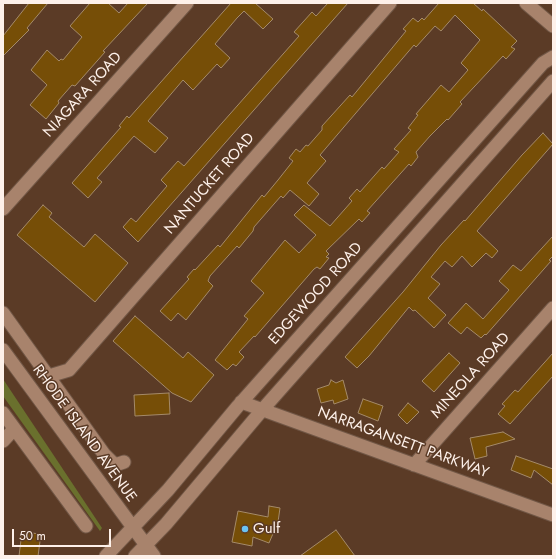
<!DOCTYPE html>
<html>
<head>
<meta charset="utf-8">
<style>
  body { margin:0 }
  #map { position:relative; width:556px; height:559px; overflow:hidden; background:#5b3b26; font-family:Jost,sans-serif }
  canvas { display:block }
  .frame { position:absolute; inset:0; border:4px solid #fef1ea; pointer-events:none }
  .scale { position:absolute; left:12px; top:529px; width:99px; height:18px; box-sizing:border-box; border:2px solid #fef1ea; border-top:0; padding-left:5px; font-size:12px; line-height:14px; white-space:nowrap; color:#fef1ea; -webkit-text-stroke:3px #5b3b26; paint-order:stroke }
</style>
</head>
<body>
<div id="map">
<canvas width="556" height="559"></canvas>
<div class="frame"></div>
<div class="scale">50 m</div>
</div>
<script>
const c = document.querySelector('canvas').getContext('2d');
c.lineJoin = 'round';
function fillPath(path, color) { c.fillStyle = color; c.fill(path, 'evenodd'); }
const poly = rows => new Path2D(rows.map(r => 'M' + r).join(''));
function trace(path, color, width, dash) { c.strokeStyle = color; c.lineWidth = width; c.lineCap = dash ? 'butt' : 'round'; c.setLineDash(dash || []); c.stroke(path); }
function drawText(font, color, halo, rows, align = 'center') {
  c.font = font + ' Jost,sans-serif'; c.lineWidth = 3; c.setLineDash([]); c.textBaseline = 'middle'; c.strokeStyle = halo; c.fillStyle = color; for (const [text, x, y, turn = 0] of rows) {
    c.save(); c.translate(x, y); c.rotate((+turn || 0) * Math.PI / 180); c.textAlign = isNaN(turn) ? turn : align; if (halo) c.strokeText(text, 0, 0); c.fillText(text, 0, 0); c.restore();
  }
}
fillPath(poly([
  [3,379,102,528,100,531,3,396]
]), '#6a702d');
const building = poly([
  [29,3,48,3,27,28,29,30,3,56,3,36,29,3],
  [90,3,108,3,119,13,128,3,148,3,103,51,105,52,75,86,72,85,58,101,59,103,46,119,30,105,47,85,31,70,47,50,59,61,61,59,63,60,82,37,70,26,90,3],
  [231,3,255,3,273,19,263,29,244,11,237,18,215,44,230,58,221,68,217,64,193,90,183,80,148,121,168,138,155,153,134,136,97,178,102,182,88,198,72,183,121,127,119,126,127,116,129,118,231,3],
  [328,3,348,3,138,242,123,227,131,218,136,222,167,186,161,180,178,161,184,166,299,36,294,32,312,12,316,16,328,3],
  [439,3,473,3,482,11,483,9,517,41,511,47,515,49,506,59,503,56,460,102,462,104,448,120,447,119,430,136,416,152,418,157,411,166,409,164,367,211,370,213,362,222,359,219,326,251,329,254,326,257,329,258,320,269,317,267,314,269,255,337,254,336,239,352,244,357,236,366,233,364,227,370,215,360,248,319,244,316,264,293,251,281,285,240,299,253,316,235,294,215,304,205,330,226,352,201,349,198,357,189,360,192,382,167,384,169,399,152,394,149,411,130,408,128,418,115,416,114,441,85,449,92,468,70,461,63,480,40,455,15,441,31,435,26,416,47,414,45,320,155,326,161,307,183,319,194,309,206,290,190,283,198,281,196,254,227,253,231,239,248,237,246,210,276,208,281,213,286,186,320,178,313,171,321,160,311,189,279,187,277,194,269,195,270,218,245,220,247,262,195,264,197,278,180,293,161,289,158,296,149,300,152,306,145,308,146,322,130,322,126,350,95,352,97,406,31,403,29,413,18,418,22,422,18,424,20,439,3],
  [543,133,553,144,477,231,498,251,492,258,486,253,472,267,462,256,452,267,445,261,431,277,440,284,428,298,446,315,434,328,415,310,413,311,409,307,369,356,357,368,345,357,403,292,441,245,464,220,465,221,522,155,543,133],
  [43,205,52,213,49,217,84,247,95,234,128,263,95,302,17,235,43,205],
  [553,236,553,256,549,260,551,261,486,335,485,334,481,338,467,327,461,334,448,323,466,303,483,319,509,290,499,281,513,265,521,271,553,236],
  [135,316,183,358,188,352,214,375,191,402,172,393,113,341,135,316],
  [449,353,460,363,434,392,422,381,449,353],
  [553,353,553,376,510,424,498,414,505,406,502,404,515,390,518,392,553,353],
  [331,380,336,383,343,380,348,399,334,404,333,400,321,403,317,389,329,385,331,380],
  [169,393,170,414,135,416,134,395,169,393],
  [363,399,383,406,378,421,358,413,363,399],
  [408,403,419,412,407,424,398,415,408,403],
  [503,432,515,439,486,447,487,456,475,459,470,438,503,432],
  [516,456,553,469,553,485,534,470,531,478,511,470,516,456],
  [269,506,280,508,278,522,269,543,253,537,252,546,232,542,238,511,268,517,269,506],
  [336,530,355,556,300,556,336,530],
  [22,532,41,534,38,556,19,556,22,532]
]);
fillPath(building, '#764e07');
trace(building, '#a48a69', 1);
const minor = poly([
  [526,3,553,26],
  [3,209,187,3],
  [3,313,104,454,115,465,124,462],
  [3,350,154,556],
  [49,376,69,370,390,3],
  [241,402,553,515],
  [3,413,86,526],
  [3,441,14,429],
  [414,465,553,308],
  [106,556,168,490,238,406,543,63,553,57],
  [135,556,166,524,263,409,553,81]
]);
trace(minor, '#715746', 15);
trace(minor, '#a8836c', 13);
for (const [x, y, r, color] of [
  [245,529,4,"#6bc3f2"]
]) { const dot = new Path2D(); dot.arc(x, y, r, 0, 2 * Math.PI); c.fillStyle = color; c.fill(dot); trace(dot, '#5b3b26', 1.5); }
drawText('15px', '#fef1ea', '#5b3b26', [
  ["NIAGARA ROAD",83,95,-48],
  ["NANTUCKET ROAD",210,184,-49],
  ["EDGEWOOD ROAD",316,294,-48],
  ["MINEOLA ROAD",471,376,-48],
  ["RHODE ISLAND AVENUE",84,434,54],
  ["NARRAGANSETT PARKWAY",403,443,20]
]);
drawText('15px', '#fef1ea', '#5b3b26', [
  ["Gulf",253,529]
], 'left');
</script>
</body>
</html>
